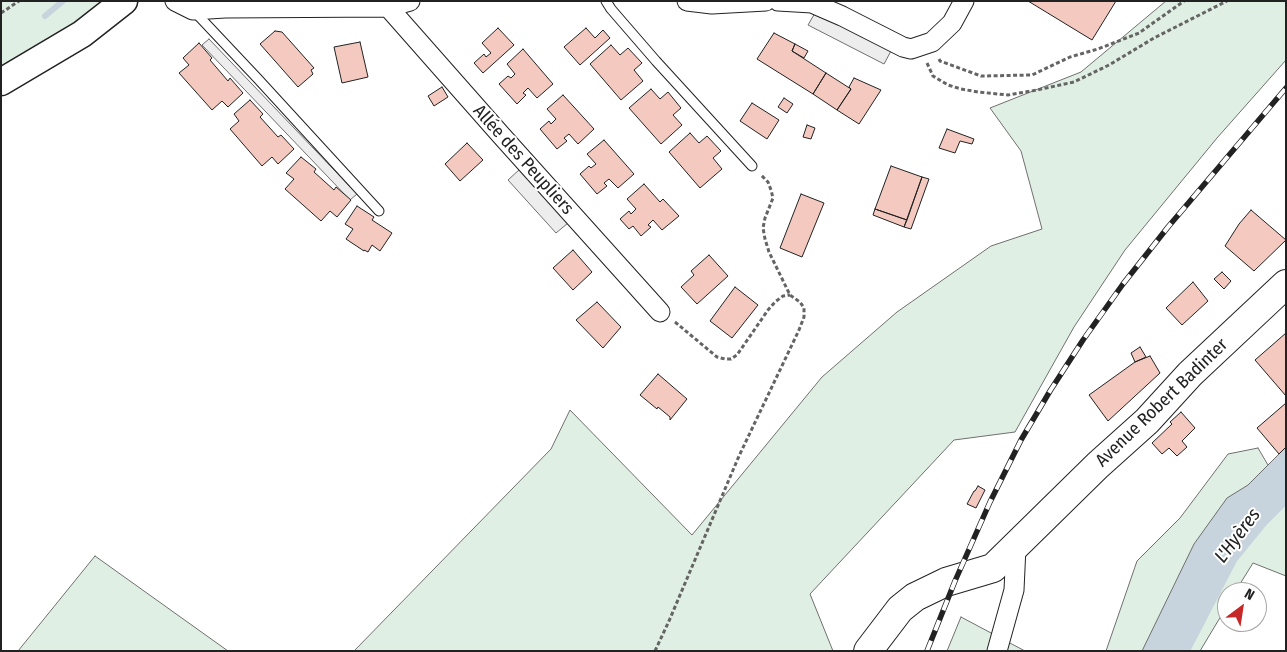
<!DOCTYPE html>
<html>
<head>
<meta charset="utf-8">
<style>
  body { margin:0 }
  #map { position:relative; width:1287px; height:652px; overflow:hidden; background:#fff; font-family:"Fira Sans Condensed",sans-serif }
  canvas { display:block }
  .frame { position:absolute; inset:0; border:2px solid #222; pointer-events:none }
  .north { position:absolute; left:1217px; top:582px; width:50px; height:50px; box-sizing:border-box; background:#fff; border:1px solid #a7a7a7; border-radius:50%; rotate:31deg; font-size:14px; font-weight:700; line-height:20px; text-align:center; color:#222 }
  .north::after { content:''; display:block; margin:auto; width:18px; height:22px; background:#c62828; clip-path:polygon(50% 0,100% 100%,50% 72%,0 100%) }
</style>
</head>
<body>
<div id="map">
<canvas width="1287" height="652"></canvas>
<div class="frame"></div>
<div class="north">N</div>
</div>
<script>
const c = document.querySelector('canvas').getContext('2d');
c.lineJoin = 'round';
function fillPath(path, color) { c.fillStyle = color; c.fill(path, 'evenodd'); }
const poly = rows => new Path2D(rows.map(r => 'M' + r).join(''));
function trace(path, color, width, dash) { c.strokeStyle = color; c.lineWidth = width; c.lineCap = dash ? 'butt' : 'round'; c.setLineDash(dash || []); c.stroke(path); }
function drawText(font, color, halo, rows, align = 'center') {
  c.font = font + ' "Fira Sans Condensed",sans-serif'; c.lineWidth = 4; c.setLineDash([]); c.textBaseline = 'middle'; c.strokeStyle = halo; c.fillStyle = color; for (const [text, x, y, turn = 0] of rows) {
    c.save(); c.translate(x, y); c.rotate((+turn || 0) * Math.PI / 180); c.textAlign = isNaN(turn) ? turn : align; if (halo) c.strokeText(text, 0, 0); c.fillText(text, 0, 0); c.restore();
  }
}
const green = poly([
  [1,1,118,1,1,76,1,1],
  [1166,1,1286,1,1286,60,1217,138,1125,250,1074,327,1015,432,954,440,810,594,833,651,354,651,551,449,570,410,692,535,822,377,897,312,991,246,1042,229,1021,151,990,108,1081,72,1166,1],
  [1258,448,1268,465,1274,490,1286,480,1286,576,1253,563,1235,592,1227,592,1227,606,1200,651,1106,651,1137,561,1180,518,1228,454,1258,448],
  [95,556,228,651,18,651,95,556],
  [961,617,1025,651,947,651,961,617]
]);
fillPath(green, '#e0efe3');
trace(green, '#6f6f6f', 1);
const parking = poly([
  [815,13,891,51,884,64,808,25,815,13],
  [209,39,357,194,350,200,202,45,209,39],
  [520,169,568,223,556,233,508,180,520,169]
]);
fillPath(parking, '#ededed');
trace(parking, '#6f6f6f', 1);
const water = poly([
  [1286,447,1286,480,1253,513,1222,551,1170,651,1142,651,1194,544,1227,498,1248,485,1286,447]
]);
fillPath(water, '#c7d3dd');
trace(water, '#6f6f6f', 1);
trace(poly([
  [45,16,63,1]
]), '#c7d3dd', 6);
trace(poly([
  [1170,651,1222,551,1253,513,1286,480]
]), '#c7d3dd', 36);
const building = poly([
  [1028,1,1116,1,1092,40,1028,1],
  [498,28,514,45,483,73,474,63,484,54,486,57,491,53,482,43,498,28],
  [586,28,595,38,603,30,610,38,580,65,564,47,586,28],
  [275,31,282,32,314,68,311,70,313,74,298,87,260,44,275,31],
  [774,33,795,44,792,51,826,73,813,94,757,59,774,33],
  [360,42,368,77,342,83,334,47,360,42],
  [199,43,212,58,210,60,228,81,230,78,243,93,228,107,222,101,212,110,179,73,189,65,183,58,199,43],
  [795,44,808,51,804,58,792,51,795,44],
  [611,45,620,55,628,48,642,63,634,70,643,81,621,100,590,64,611,45],
  [523,49,553,84,537,98,528,88,523,93,526,95,517,104,499,84,508,76,511,78,515,74,507,64,523,49],
  [826,73,851,89,837,110,813,94,826,73],
  [854,78,881,90,859,124,837,110,851,89,849,87,854,78],
  [442,87,448,97,434,106,428,96,442,87],
  [651,89,660,99,668,92,681,108,673,115,682,125,661,144,629,108,651,89],
  [563,95,594,129,578,144,569,134,564,138,567,141,557,149,540,129,549,121,551,124,556,119,547,109,563,95],
  [784,98,793,104,787,113,778,107,784,98],
  [250,100,263,114,260,117,278,137,281,135,294,149,278,164,272,157,262,166,230,129,239,121,234,114,250,100],
  [752,103,779,120,767,139,740,121,752,103],
  [807,125,815,128,811,139,803,137,807,125],
  [947,129,974,139,972,144,960,141,955,153,939,148,947,129],
  [690,133,699,143,707,136,721,151,713,158,722,169,700,188,669,152,690,133],
  [604,140,634,174,618,188,609,179,604,183,607,186,597,194,580,174,589,166,591,168,596,164,587,154,604,140],
  [467,143,483,160,460,181,445,164,467,143],
  [301,157,316,169,314,172,334,190,336,187,351,200,337,217,330,211,321,221,285,189,294,179,286,173,301,157],
  [891,166,922,177,907,220,875,209,891,166],
  [922,177,929,179,911,229,904,227,922,177],
  [644,184,660,202,663,199,679,216,662,230,653,220,648,225,651,227,641,236,633,226,629,229,620,219,629,211,631,214,636,209,627,199,644,184],
  [801,194,824,203,802,257,780,248,801,194],
  [357,206,374,217,372,220,392,233,380,251,372,245,368,252,364,250,364,251,346,239,353,229,345,224,357,206],
  [875,209,907,220,904,227,873,215,875,209],
  [1251,210,1286,240,1254,271,1225,246,1239,224,1251,210],
  [573,250,592,272,573,290,553,268,573,250],
  [709,255,728,276,697,304,681,287,694,275,691,271,709,255],
  [1222,272,1231,281,1224,289,1214,279,1222,272],
  [1193,282,1208,301,1182,325,1166,308,1193,282],
  [735,287,758,305,732,338,710,321,735,287],
  [597,302,621,327,603,348,576,320,597,302],
  [1286,333,1286,396,1255,360,1286,333],
  [1140,347,1146,357,1135,362,1131,353,1140,347],
  [1150,356,1160,373,1108,421,1089,395,1135,362,1150,356],
  [658,374,687,399,670,420,670,417,658,407,657,409,640,395,658,374],
  [1286,403,1286,447,1279,454,1257,428,1286,403],
  [1181,412,1195,428,1182,441,1187,447,1177,456,1169,448,1162,454,1152,443,1172,424,1170,422,1181,412],
  [978,486,985,490,976,508,967,504,974,491,975,491,978,486]
]);
fillPath(building, '#f3c9c0');
trace(building, '#222', 1);
const lane = poly([
  [606,1,611,9,656,61,752,166],
  [193,10,258,79,379,211]
]);
const street = poly([
  [175,1,193,10,225,8,388,7,410,1],
  [687,1,712,4,766,1],
  [778,1,812,3,842,16,903,47,911,49,932,42,952,23,964,1],
  [388,7,500,134,660,312],
  [997,651,1014,590,1016,547]
]);
const secondary = poly([
  [1,82,82,34,124,1]
]);
const primary = poly([
  [868,651,900,609,915,597,946,582,993,568,1098,465,1147,421,1190,374,1286,284]
]);
trace(lane, '#222', 11);
trace(street, '#222', 21);
trace(secondary, '#222', 29);
trace(primary, '#222', 30);
trace(poly([
  [1,13,19,1],
  [939,59,940,61,981,76,1032,75,1070,57,1098,49,1139,33,1184,1],
  [927,63,933,76,948,85,961,89,978,92,1008,95,1037,90,1074,82,1109,65,1154,38,1227,1],
  [675,322,717,357,725,359,731,359,737,355,768,310,775,302,783,296,790,295],
  [655,651,669,621,739,456,799,330,804,317,804,308,800,302,790,295,769,252,765,239,763,228,765,218,773,198,771,190,768,182,761,175]
]), '#646464', 3, [4, 2.5]);
trace(lane, '#fff', 9);
trace(street, '#fff', 19);
trace(secondary, '#fff', 26);
trace(primary, '#fff', 28);
const rail = poly([
  [927,651,955,581,990,502,1021,440,1050,391,1083,340,1123,284,1168,227,1286,88]
]);
trace(rail, '#222', 5.5);
trace(rail, '#fff', 4, [11]);
drawText('18px', '#222', '#fff', [
  ["Allée des Peupliers",523,160,48],
  ["Avenue Robert Badinter",1162,403,-44]
]);
drawText('italic 19px', '#222', '#fff', [
  ["L'Hyères",1238,536,-53]
]);
</script>
</body>
</html>
